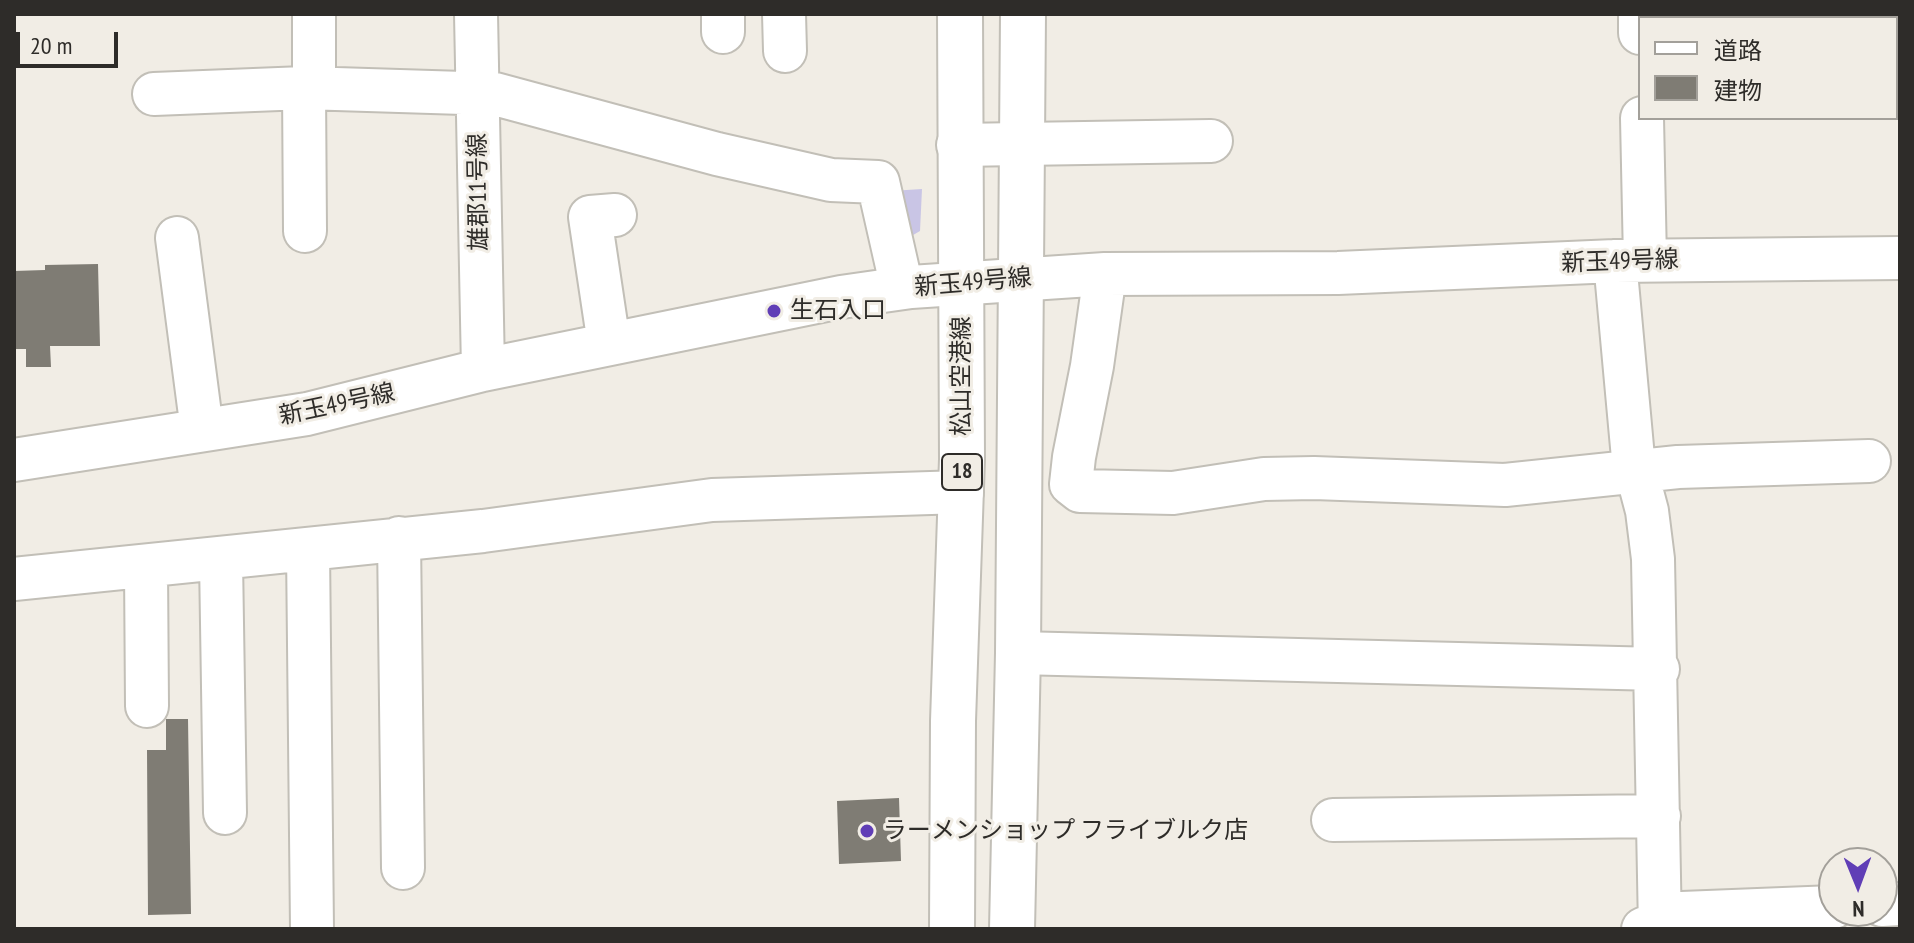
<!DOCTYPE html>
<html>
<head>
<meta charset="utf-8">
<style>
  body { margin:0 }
  #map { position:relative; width:1914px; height:943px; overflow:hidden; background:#f1ede5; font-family:"PT Sans Narrow","Noto Sans JP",sans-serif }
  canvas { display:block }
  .frame { position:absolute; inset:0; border:16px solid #2e2c29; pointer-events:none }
  .legend { position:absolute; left:1638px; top:16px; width:260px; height:104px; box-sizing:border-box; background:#f1ede5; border:2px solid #a3a09a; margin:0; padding:10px 14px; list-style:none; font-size:24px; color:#2e2c29 }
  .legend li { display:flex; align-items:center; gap:16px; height:40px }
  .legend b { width:40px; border:2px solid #a3a09a }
  .north { position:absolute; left:1818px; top:847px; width:80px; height:80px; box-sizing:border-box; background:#f1ede5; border:2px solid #a3a09a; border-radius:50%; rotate:179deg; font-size:22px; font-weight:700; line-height:32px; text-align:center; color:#2e2c29 }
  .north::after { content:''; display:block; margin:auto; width:28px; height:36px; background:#603eb6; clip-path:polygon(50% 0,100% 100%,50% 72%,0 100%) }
  .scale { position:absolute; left:16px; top:32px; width:102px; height:36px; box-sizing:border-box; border:4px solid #2e2c29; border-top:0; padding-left:10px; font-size:24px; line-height:28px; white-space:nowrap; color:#2e2c29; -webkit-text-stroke:6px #f1ede5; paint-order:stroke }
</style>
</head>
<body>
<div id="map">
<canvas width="1914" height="943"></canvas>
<div class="frame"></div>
<ul class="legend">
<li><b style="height:10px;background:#fff"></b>道路</li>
<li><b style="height:22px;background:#7f7c74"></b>建物</li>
</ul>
<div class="north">N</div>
<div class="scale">20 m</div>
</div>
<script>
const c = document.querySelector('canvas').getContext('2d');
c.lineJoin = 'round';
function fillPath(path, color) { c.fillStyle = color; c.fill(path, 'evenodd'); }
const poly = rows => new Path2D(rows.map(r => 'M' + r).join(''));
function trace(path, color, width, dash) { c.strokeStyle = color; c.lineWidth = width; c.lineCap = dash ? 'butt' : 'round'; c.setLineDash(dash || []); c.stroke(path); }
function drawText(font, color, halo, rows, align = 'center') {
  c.font = font + ' "PT Sans Narrow","Noto Sans JP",sans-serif'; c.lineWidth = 6; c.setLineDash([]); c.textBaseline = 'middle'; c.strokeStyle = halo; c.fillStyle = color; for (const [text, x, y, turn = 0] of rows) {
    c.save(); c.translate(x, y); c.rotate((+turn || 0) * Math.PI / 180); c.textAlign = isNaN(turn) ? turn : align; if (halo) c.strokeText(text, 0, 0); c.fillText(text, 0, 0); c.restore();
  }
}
fillPath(poly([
  [922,189,920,231,908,238,891,191]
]), '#c9c5e5');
fillPath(poly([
  [98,264,100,346,50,346,51,367,26,367,26,349,14,349,14,271,45,270,45,265],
  [166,719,188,719,191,914,148,915,147,750,166,750],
  [899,798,901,861,839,864,837,801]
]), '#7f7c74');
const minor = poly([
  [476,14,483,370],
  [723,14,723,32],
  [784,14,785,51],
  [1640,14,1640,33],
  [304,88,305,231],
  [314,89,314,14],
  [154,94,304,88,495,94,717,154,831,180,878,182,902,288],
  [1642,118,1645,260],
  [958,145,1211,141],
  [177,238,202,430],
  [1615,261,1633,458,1647,511,1653,559,1660,929],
  [1105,274,1092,366,1074,457,1071,484,1080,491,1173,493,1264,479,1314,478,1505,485,1678,467,1869,461],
  [609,344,590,217,615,215],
  [14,460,307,414,483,370,841,297,911,287,1105,274,1338,273,1615,261,1900,258],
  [399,538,403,868],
  [308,549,312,929],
  [221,560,225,813],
  [146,567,147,706],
  [14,579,483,531,712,500,962,492],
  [1018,653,1658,669],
  [1333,820,1659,816],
  [1882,905,1900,904],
  [1643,929,1682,913,1834,907]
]);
const primary = poly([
  [952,929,953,721,962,459,960,14],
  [1012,929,1018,653,1023,14]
]);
trace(minor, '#c2bfb7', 46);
trace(primary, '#c2bfb7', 48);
trace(minor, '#fff', 42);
trace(primary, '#fff', 44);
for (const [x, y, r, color] of [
  [774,311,8,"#603eb6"],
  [867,831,8,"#603eb6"]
]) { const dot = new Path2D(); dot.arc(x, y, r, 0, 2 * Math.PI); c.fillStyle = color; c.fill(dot); trace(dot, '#f1ede5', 3); }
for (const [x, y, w] of [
  [962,472,40]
]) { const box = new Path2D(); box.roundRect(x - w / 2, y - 18, w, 36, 6); c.fillStyle = '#f1ede5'; c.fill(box); trace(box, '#2e2c29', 2); }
drawText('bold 22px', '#2e2c29', null, [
  ["18",962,472]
]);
drawText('24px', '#2e2c29', '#f1ede5', [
  ["雄郡11号線",479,192,-91],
  ["新玉49号線",1620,262,-2],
  ["新玉49号線",973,283,-5],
  ["松山空港線",962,376,-90],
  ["新玉49号線",337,405,-12]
]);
drawText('24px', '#2e2c29', '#f1ede5', [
  ["生石入口",790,311],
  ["ラーメンショップ フライブルク店",883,831]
], 'left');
</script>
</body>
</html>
